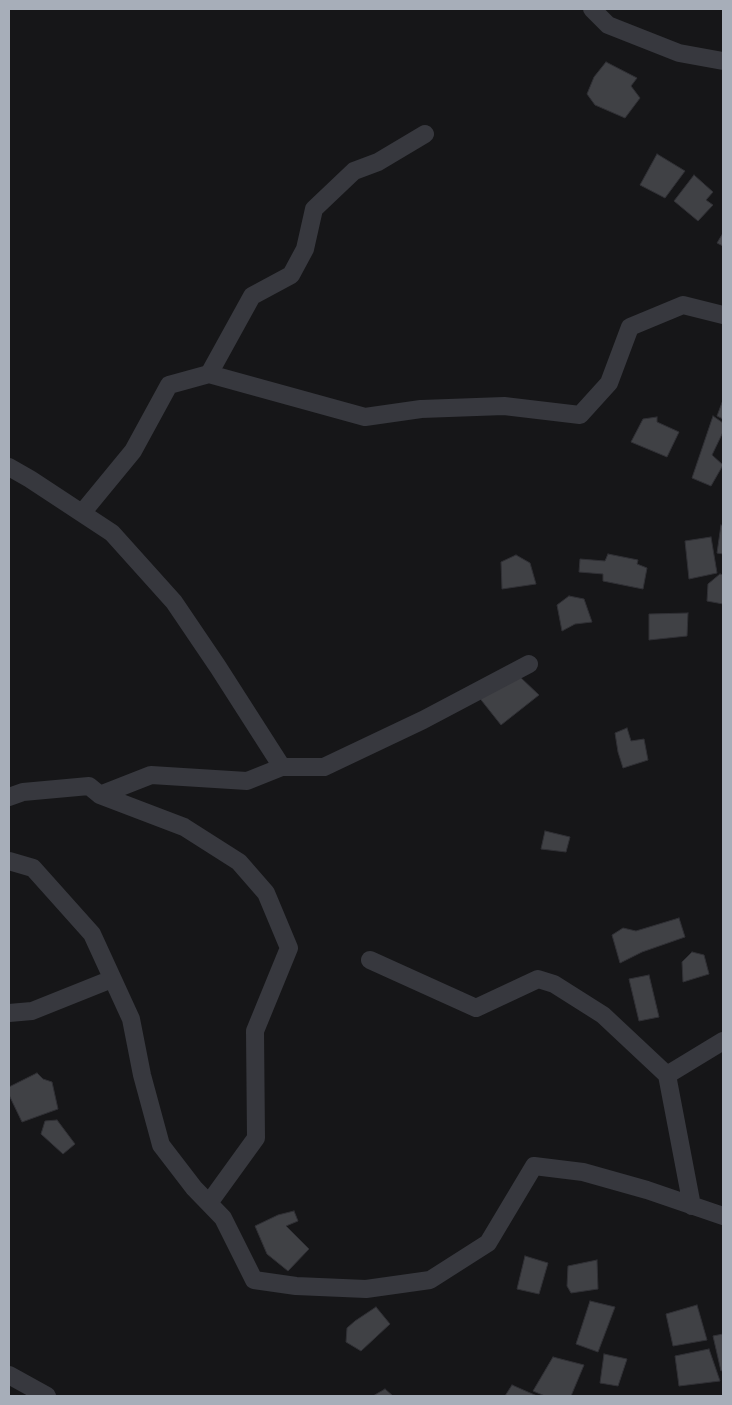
<!DOCTYPE html>
<html>
<head>
<meta charset="utf-8">
<style>
  body { margin:0 }
  #map { position:relative; width:732px; height:1405px; overflow:hidden; background:#161618; font-family:"Noto Sans",sans-serif }
  canvas { display:block }
  .frame { position:absolute; inset:0; border:10px solid #a7aeb9; pointer-events:none }
</style>
</head>
<body>
<div id="map">
<canvas width="732" height="1405"></canvas>
<div class="frame"></div>
</div>
<script>
const c = document.querySelector('canvas').getContext('2d');
c.lineJoin = 'round';
function fillPath(path, color) { c.fillStyle = color; c.fill(path, 'evenodd'); }
const poly = rows => new Path2D(rows.map(r => 'M' + r).join(''));
function trace(path, color, width, dash) { c.strokeStyle = color; c.lineWidth = width; c.lineCap = dash ? 'butt' : 'round'; c.setLineDash(dash || []); c.stroke(path); }
const building = poly([
  [606,62,637,78,631,86,640,98,625,118,595,105,587,94,594,77,606,62],
  [657,154,685,171,665,198,640,185,657,154],
  [694,175,713,192,706,200,713,205,698,221,674,201,694,175],
  [723,233,723,246,717,243,723,233],
  [723,400,723,419,717,416,723,400],
  [713,416,723,423,723,432,712,455,723,465,711,486,692,478,713,416],
  [657,417,657,422,679,432,667,457,631,442,643,419,657,417],
  [721,525,723,526,723,554,717,553,721,525],
  [711,537,717,573,689,579,685,541,711,537],
  [608,554,638,560,637,564,647,568,643,589,603,581,603,574,579,572,580,559,605,561,608,554],
  [516,555,530,563,536,584,502,589,501,562,516,555],
  [720,574,723,575,723,604,707,601,708,584,720,574],
  [569,596,584,599,592,622,575,624,562,631,557,605,569,596],
  [688,613,687,636,649,640,649,614,688,613],
  [519,676,539,695,501,725,478,696,519,676],
  [627,728,631,741,644,739,648,760,623,768,618,752,615,733,627,728],
  [545,831,570,837,566,852,541,849,545,831],
  [679,918,685,937,642,952,620,963,612,935,623,928,636,931,679,918],
  [692,952,704,955,709,974,683,982,682,962,692,952],
  [649,975,659,1017,639,1021,629,979,649,975],
  [37,1073,43,1079,52,1082,58,1109,22,1122,9,1095,9,1087,37,1073],
  [57,1120,75,1144,63,1154,41,1134,45,1121,57,1120],
  [294,1211,298,1221,286,1226,309,1249,288,1271,267,1254,255,1226,278,1215,294,1211],
  [525,1256,548,1263,539,1294,517,1289,525,1256],
  [597,1260,598,1289,571,1293,567,1286,568,1266,597,1260],
  [590,1301,615,1307,598,1352,576,1344,590,1301],
  [697,1305,707,1340,673,1346,666,1314,697,1305],
  [376,1307,390,1324,361,1351,346,1342,347,1328,355,1321,376,1307],
  [723,1334,723,1370,721,1371,713,1336,723,1334],
  [709,1349,720,1381,679,1386,675,1356,709,1349],
  [604,1354,627,1359,618,1386,600,1383,604,1354],
  [553,1357,584,1365,571,1396,545,1396,533,1391,553,1357],
  [512,1385,537,1396,505,1396,512,1385],
  [385,1389,393,1396,373,1396,385,1389]
]);
fillPath(building, '#404145');
trace(building, '#303035', 1);
trace(poly([
  [592,9,608,25,679,53,723,61],
  [209,374,252,296,291,275,305,249,314,209,354,171,378,162,425,134],
  [9,467,30,479,112,533,174,602,218,667,282,767],
  [82,513,133,451,169,385,209,374,365,417,421,409,504,406,580,415,609,383,630,327,683,305,723,315],
  [100,795,184,827,239,862,266,893,289,948,255,1031,256,1138,209,1203],
  [9,797,23,792,89,786,100,795,151,775,247,781,282,767,324,767,423,720,529,664],
  [9,861,33,868,92,934,131,1019,142,1075,161,1145,194,1188,223,1218,254,1280,296,1286,366,1289,430,1280,488,1243,534,1166,583,1172,647,1190,723,1216],
  [370,960,476,1008,538,979,554,984,603,1015,667,1075,692,1206],
  [9,1013,32,1011,112,979],
  [667,1075,723,1041],
  [9,1375,47,1396]
]), '#37383e', 18);
</script>
</body>
</html>
